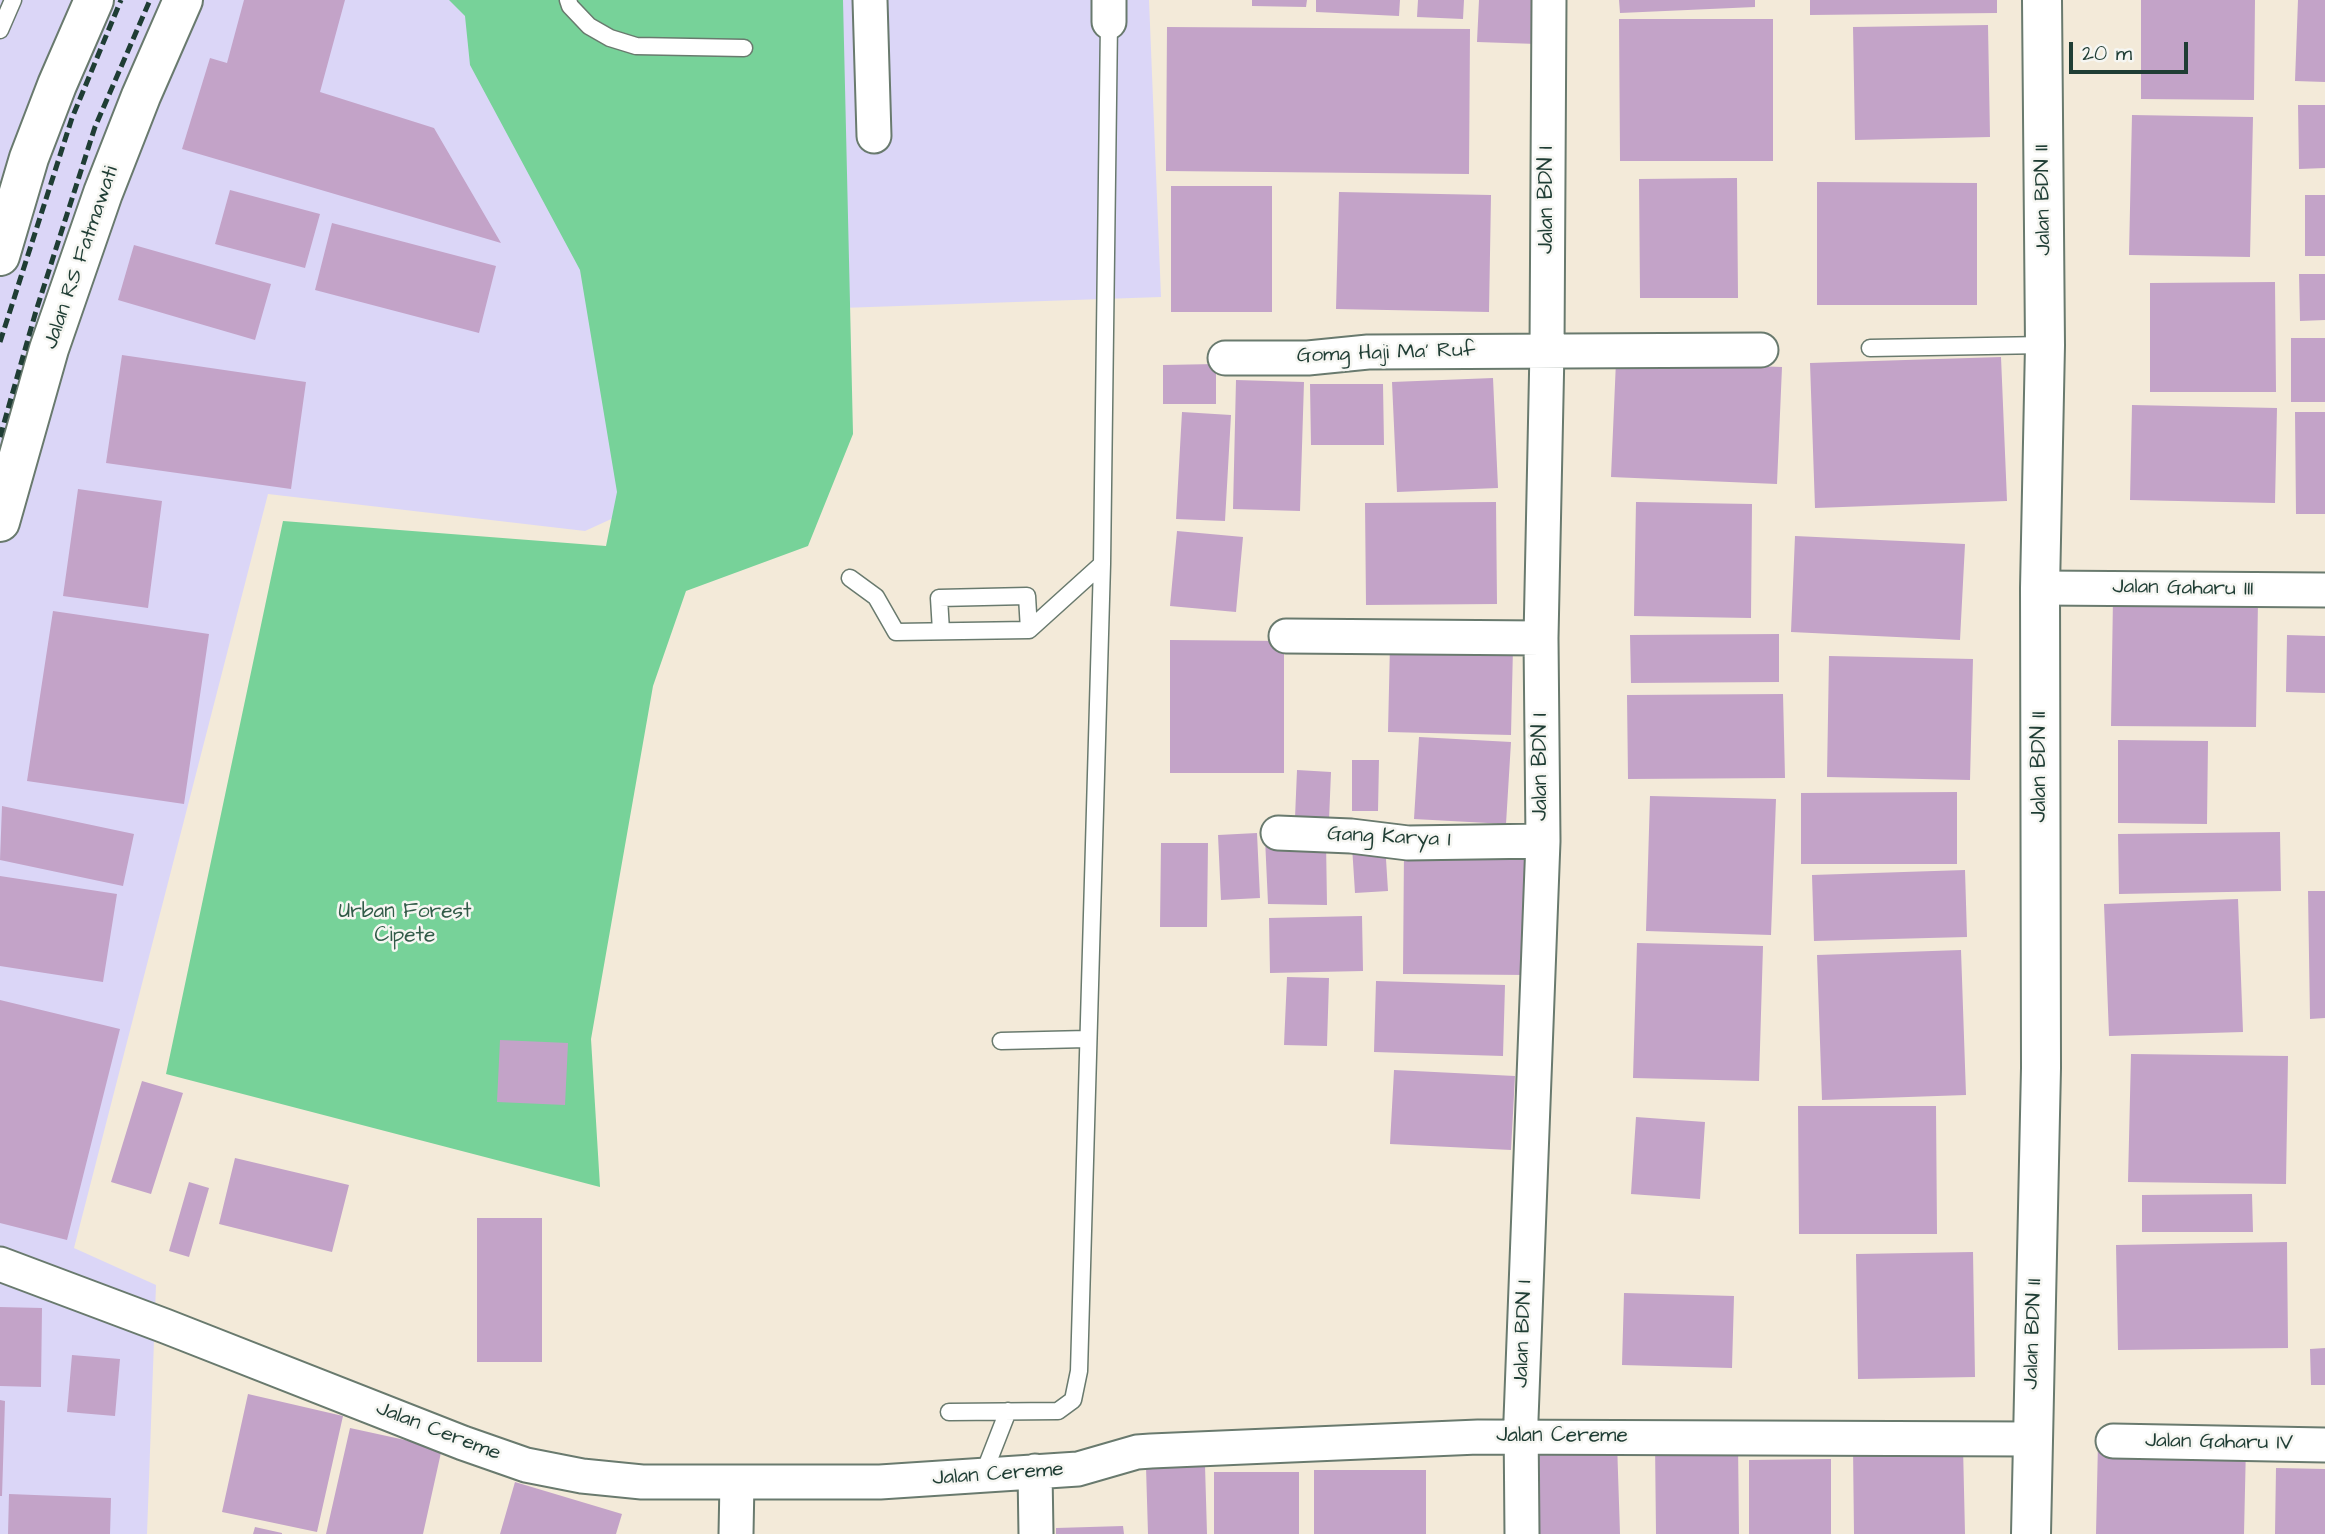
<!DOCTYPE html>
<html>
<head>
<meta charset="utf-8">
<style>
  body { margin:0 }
  #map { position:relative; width:2325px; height:1534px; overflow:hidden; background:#f3ead9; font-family:"Architects Daughter",sans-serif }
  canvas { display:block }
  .scale { position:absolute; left:2069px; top:42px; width:119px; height:32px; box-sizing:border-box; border:4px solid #1f3d34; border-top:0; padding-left:9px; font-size:21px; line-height:24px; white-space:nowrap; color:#1f3d34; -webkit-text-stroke:5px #f6f6f2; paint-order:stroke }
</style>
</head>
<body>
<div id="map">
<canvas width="2325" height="1534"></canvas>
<div class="scale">20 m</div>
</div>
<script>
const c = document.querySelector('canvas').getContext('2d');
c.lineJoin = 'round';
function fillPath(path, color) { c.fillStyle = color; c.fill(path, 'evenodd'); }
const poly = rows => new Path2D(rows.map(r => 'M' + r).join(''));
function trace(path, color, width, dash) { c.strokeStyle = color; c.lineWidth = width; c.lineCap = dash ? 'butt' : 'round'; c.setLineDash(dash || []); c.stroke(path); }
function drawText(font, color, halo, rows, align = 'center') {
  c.font = font + ' "Architects Daughter",sans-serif'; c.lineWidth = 5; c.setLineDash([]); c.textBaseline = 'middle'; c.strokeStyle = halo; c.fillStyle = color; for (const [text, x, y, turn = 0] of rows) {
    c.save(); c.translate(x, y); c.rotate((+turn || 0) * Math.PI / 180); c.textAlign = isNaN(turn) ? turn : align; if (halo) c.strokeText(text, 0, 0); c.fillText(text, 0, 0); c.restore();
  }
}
fillPath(poly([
  [0,0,1149,0,1161,297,754,311,690,483,585,531,268,494,74,1248,156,1285,147,1534,0,1534]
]), '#dbd6f7');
fillPath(poly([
  [449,0,843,0,853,434,808,546,686,591,653,686,591,1039,600,1187,166,1074,283,521,606,546,617,492,580,270,470,65,465,16]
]), '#77d299');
fillPath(poly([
  [244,0,345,0,320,92,434,128,501,243,182,149,210,58,227,63],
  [1252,0,1307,0,1306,7,1252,6],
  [1316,0,1400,0,1399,16,1316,12],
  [1418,0,1464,0,1463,19,1417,17],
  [1479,0,1538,0,1537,44,1477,42],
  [1619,0,1755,0,1755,7,1620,13],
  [1810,0,1997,0,1997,13,1810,15],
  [2141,0,2255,0,2254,100,2141,99],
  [2298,0,2325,0,2325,82,2295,81],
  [1619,19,1773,19,1773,161,1620,161],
  [1988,25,1990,137,1855,140,1853,27],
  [1167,27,1470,29,1469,174,1166,171],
  [2298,105,2325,105,2325,168,2299,169],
  [2132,115,2253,117,2250,257,2129,255],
  [1737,178,1738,298,1640,298,1639,179],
  [1817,182,1977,183,1977,305,1817,305],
  [1171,186,1272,186,1272,312,1171,312],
  [230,190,320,214,305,268,215,244],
  [1339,192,1491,195,1489,312,1336,309],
  [2305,195,2325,195,2325,256,2305,256],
  [332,223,496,266,479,333,315,290],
  [134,245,271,284,255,340,118,300],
  [2299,274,2325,274,2325,320,2300,321],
  [2275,282,2276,392,2150,392,2150,283],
  [2291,338,2325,338,2325,402,2291,402],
  [122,355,306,382,291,489,106,463],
  [2001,357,2007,501,1815,508,1810,363],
  [1616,361,1782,367,1777,484,1611,477],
  [1216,364,1216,404,1163,404,1163,365],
  [1493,378,1498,488,1397,492,1392,382],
  [1236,380,1304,382,1300,511,1233,509],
  [1310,384,1383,384,1384,445,1311,445],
  [2132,405,2277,408,2275,503,2130,500],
  [1182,412,1231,415,1225,521,1176,519],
  [2295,412,2325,412,2325,514,2296,514],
  [78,489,162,501,148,608,63,596],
  [1496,502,1497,604,1366,605,1365,503],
  [1636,502,1752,504,1751,618,1634,616],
  [1177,531,1243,537,1236,612,1170,606],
  [1795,536,1965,544,1960,640,1791,632],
  [2113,598,2258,600,2256,727,2111,726],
  [53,611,209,634,184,804,27,781],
  [1779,634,1779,682,1631,683,1630,635],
  [2287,635,2325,636,2325,693,2286,692],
  [1170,640,1284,641,1284,773,1170,773],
  [1390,644,1513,647,1511,735,1388,732],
  [1829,656,1973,659,1970,780,1827,777],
  [1783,694,1785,778,1628,779,1627,695],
  [1419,737,1511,742,1506,824,1414,819],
  [2118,740,2208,741,2207,824,2118,823],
  [1352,760,1379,760,1378,811,1352,811],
  [1297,770,1331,772,1329,820,1295,818],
  [1957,792,1957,864,1801,864,1801,793],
  [1650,796,1776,799,1771,935,1646,931],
  [2,806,134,834,123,886,0,860],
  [2280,832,2281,891,2119,894,2118,834],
  [1257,833,1260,898,1221,900,1218,835],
  [1265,838,1326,840,1327,905,1268,904],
  [1161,843,1208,843,1207,927,1160,927],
  [1385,843,1388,891,1355,893,1352,846],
  [1404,850,1530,851,1529,975,1403,974],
  [1965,870,1967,937,1814,941,1812,875],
  [0,876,117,894,103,982,0,966],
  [2308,891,2325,891,2325,1018,2310,1019],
  [2238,899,2243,1032,2109,1036,2104,904],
  [1362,916,1363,971,1270,973,1269,918],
  [1637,943,1763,946,1759,1081,1633,1078],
  [1961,950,1966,1095,1822,1100,1817,955],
  [1287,977,1329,978,1327,1046,1284,1045],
  [1376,981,1505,985,1503,1056,1374,1052],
  [0,1000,120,1029,67,1240,0,1223],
  [500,1040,568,1043,565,1105,497,1102],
  [2131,1054,2288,1056,2286,1184,2128,1182],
  [1394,1070,1515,1076,1511,1150,1390,1144],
  [142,1081,183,1093,151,1194,111,1182],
  [1798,1106,1936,1106,1937,1234,1799,1234],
  [1636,1117,1705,1122,1700,1199,1631,1194],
  [235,1158,349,1185,332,1252,219,1224],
  [189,1182,209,1188,189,1257,169,1251],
  [2252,1194,2253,1232,2142,1232,2142,1195],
  [477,1218,542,1218,542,1362,477,1362],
  [2287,1242,2288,1348,2118,1350,2116,1245],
  [1973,1252,1975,1377,1858,1379,1856,1254],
  [1624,1293,1734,1296,1732,1368,1622,1365],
  [0,1307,42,1308,41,1387,0,1386],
  [2325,1348,2325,1385,2311,1385,2310,1349],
  [72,1355,120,1359,115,1416,67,1412],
  [248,1394,343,1416,317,1532,222,1512],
  [0,1400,5,1401,2,1496,0,1496],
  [350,1428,442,1448,423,1534,326,1534],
  [1617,1442,1620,1534,1539,1534,1537,1444],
  [1655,1442,1738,1442,1739,1534,1656,1534],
  [2098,1442,2246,1445,2244,1534,2096,1534],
  [1963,1446,1965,1534,1854,1534,1853,1448],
  [1831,1459,1831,1534,1749,1534,1749,1460],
  [1205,1465,1207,1534,1148,1534,1146,1467],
  [2276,1468,2325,1469,2325,1534,2275,1534],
  [1314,1470,1426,1470,1426,1534,1314,1534],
  [1214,1472,1299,1472,1299,1534,1214,1534],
  [515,1482,622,1514,616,1534,500,1534],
  [9,1494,111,1498,110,1534,8,1534],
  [1123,1526,1124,1534,1056,1534,1056,1528],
  [255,1527,282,1533,282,1534,253,1534]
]), '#c3a3c8');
const service = poly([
  [568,0,570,6,589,26,610,38,636,46,744,48],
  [0,30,13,0],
  [1870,348,2045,345],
  [850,578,876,597,896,632,1029,630,1102,564],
  [941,631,939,598,1027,596,1029,630],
  [1001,1041,1087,1039],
  [949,1412,1058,1411,1073,1400,1079,1371,1102,564,1109,22],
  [983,1475,1008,1411]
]);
const minor = poly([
  [870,0,874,136],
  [1109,0,1109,22],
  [1225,358,1308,358,1368,352,1761,350],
  [2040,588,2325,590],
  [1286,636,1541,638],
  [1278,833,1351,836,1408,843,1543,841],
  [0,1264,165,1326,463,1443,526,1465,582,1476,642,1482,880,1482,1078,1469,1137,1452,1151,1451,1478,1437,2031,1439],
  [2113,1441,2325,1445],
  [1035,1471,1036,1534],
  [736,1534,737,1482],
  [1522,1534,1521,1419,1543,841,1541,638,1547,350,1549,0]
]);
const tertiary = poly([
  [2031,1534,2041,1068,2040,588,2045,345,2042,0]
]);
const primary = poly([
  [0,256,29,158,57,85,94,0],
  [0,522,49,349,103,193,141,96,183,0]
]);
trace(service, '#697a6e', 19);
trace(minor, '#697a6e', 37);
trace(tertiary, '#697a6e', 42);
trace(primary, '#697a6e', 42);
trace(service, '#fff', 16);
trace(minor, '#fff', 33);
trace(tertiary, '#fff', 38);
trace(primary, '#fff', 38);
trace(poly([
  [0,342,72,118,121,0],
  [0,437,36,311,95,127,150,0]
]), '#1f3d34', 5, [10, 5]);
drawText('21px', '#1f3d34', '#f6f6f2', [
  ["Jalan BDN I",1548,200,-90],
  ["Jalan BDN II",2044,200,-91],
  ["Jalan RS Fatmawati",82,258,-71],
  ["Gomg Haji Ma’ Ruf",1386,354,-2],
  ["Jalan Gaharu III",2183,589,1],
  ["Jalan BDN I",1542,767,-90],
  ["Jalan BDN II",2041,767,-90],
  ["Gang Karya I",1389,838,3],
  ["Jalan BDN I",1524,1334,-88],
  ["Jalan BDN II",2034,1334,-88],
  ["Jalan Cereme",438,1432,21],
  ["Jalan Cereme",1562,1437],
  ["Jalan Gaharu IV",2219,1443,1],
  ["Jalan Cereme",998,1475,-4]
]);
drawText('21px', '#315b48', '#f6f6f2', [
  ["Urban Forest",405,913],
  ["Cipete",405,937]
]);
</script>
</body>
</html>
